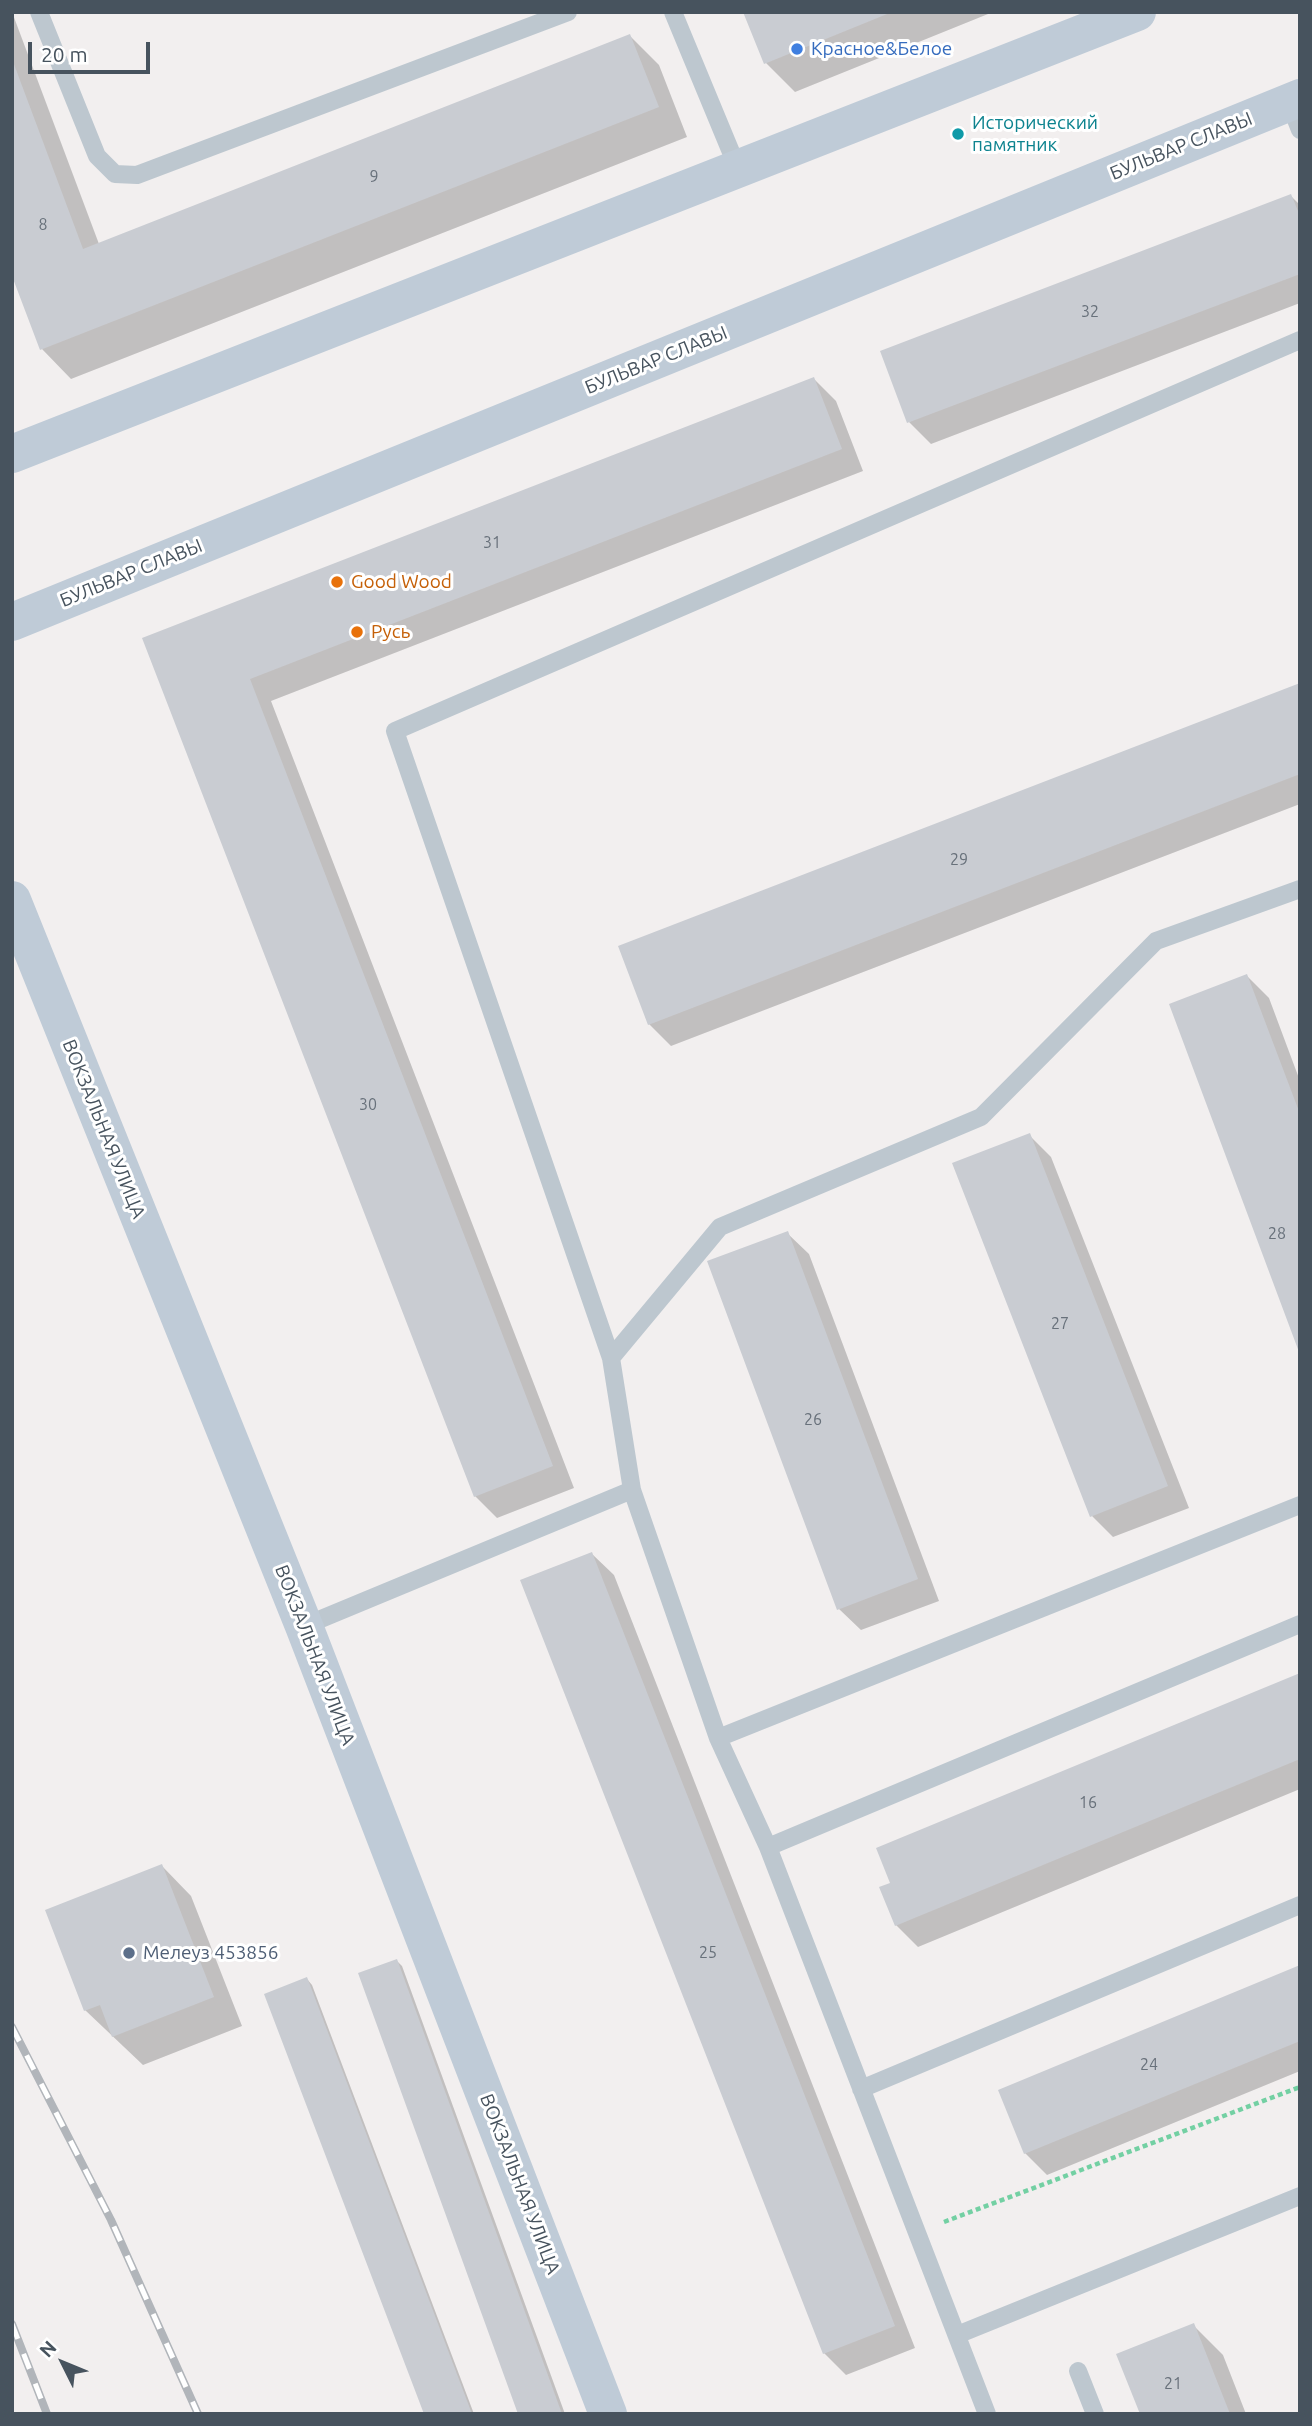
<!DOCTYPE html>
<html>
<head>
<meta charset="utf-8">
<style>
  body { margin:0 }
  #map { position:relative; width:1312px; height:2426px; overflow:hidden; background:#f2efef; font-family:Ubuntu,sans-serif }
  canvas { display:block }
  .frame { position:absolute; inset:0; border:14px solid #47535e; pointer-events:none }
  .north { position:absolute; left:28px; top:2328px; width:70px; height:70px; -webkit-text-stroke:5px #fff; paint-order:stroke; rotate:313deg; font-size:19px; font-weight:700; line-height:28px; text-align:center; color:#47535e }
  .north::after { content:''; display:block; margin:auto; width:24px; height:32px; background:#47535e; clip-path:polygon(50% 0,100% 100%,50% 72%,0 100%) }
  .scale { position:absolute; left:28px; top:42px; width:122px; height:32px; box-sizing:border-box; border:4px solid #47535e; border-top:0; padding-left:9px; font-size:21px; line-height:24px; white-space:nowrap; color:#47535e; -webkit-text-stroke:5px #fff; paint-order:stroke }
</style>
</head>
<body>
<div id="map">
<canvas width="1312" height="2426"></canvas>
<div class="frame"></div>
<div class="north">N</div>
<div class="scale">20 m</div>
</div>
<script>
const c = document.querySelector('canvas').getContext('2d');
c.lineJoin = 'round';
function fillPath(path, color) { c.fillStyle = color; c.fill(path, 'evenodd'); }
const poly = rows => new Path2D(rows.map(r => 'M' + r).join(''));
function trace(path, color, width, dash) { c.strokeStyle = color; c.lineWidth = width; c.lineCap = dash ? 'butt' : 'round'; c.setLineDash(dash || []); c.stroke(path); }
function drawText(font, color, halo, rows, align = 'center') {
  c.font = font + ' Ubuntu,sans-serif'; c.lineWidth = 6; c.setLineDash([]); c.textBaseline = 'middle'; c.strokeStyle = halo; c.fillStyle = color; for (const [text, x, y, turn = 0] of rows) {
    c.save(); c.translate(x, y); c.rotate((+turn || 0) * Math.PI / 180); c.textAlign = isNaN(turn) ? turn : align; if (halo) c.strokeText(text, 0, 0); c.fillText(text, 0, 0); c.restore();
  }
}
fillPath(poly([
  [12,12,99,244,630,36,659,65,687,137,71,379,42,349,12,271],
  [745,12,993,12,795,92,766,63],
  [1291,196,1300,205,1300,303,931,444,909,422],
  [814,379,836,401,863,471,271,701,574,1488,497,1518,475,1496,144,639],
  [1300,685,1300,804,671,1046,649,1024],
  [1247,976,1269,998,1300,1081,1300,1348,1171,1005],
  [1029,1135,1051,1157,1189,1508,1113,1537,1092,1516],
  [787,1233,809,1254,939,1601,861,1630,839,1609],
  [592,1554,614,1575,915,2348,846,2375,824,2353],
  [1300,1675,1300,1789,918,1947,896,1925],
  [162,1866,191,1896,242,2026,143,2065,85,2010],
  [397,1961,402,1966,565,2414,520,2414],
  [1300,1967,1300,2071,1047,2175,1025,2153],
  [307,1979,312,1985,474,2414,426,2414],
  [1193,2325,1223,2355,1246,2414,1142,2414]
]), '#0003');
fillPath(poly([
  [743,12,892,12,764,64],
  [630,34,659,107,40,350,12,276,12,59,83,249],
  [1291,194,1300,216,1300,274,907,423,880,351],
  [814,377,842,449,250,679,553,1466,474,1497,142,638],
  [1300,683,1300,774,648,1025,618,946],
  [1247,974,1300,1114,1299,1352,1169,1004],
  [1030,1133,1168,1486,1090,1517,952,1163],
  [788,1231,918,1579,837,1610,707,1261],
  [592,1552,895,2326,823,2354,520,1580],
  [1300,1673,1300,1759,895,1926,879,1887,890,1883,876,1848],
  [162,1864,214,1997,112,2037,100,2005,84,2011,45,1910],
  [397,1959,562,2414,518,2414,358,1973],
  [1300,1965,1300,2041,1024,2154,998,2090],
  [307,1977,472,2414,424,2414,264,1994],
  [1194,2323,1230,2414,1140,2414,1116,2354]
]), '#c9ccd2');
trace(poly([
  [944,2222,1300,2087]
]), '#73d0a3', 4.5, [5, 3.5]);
trace(poly([
  [39,12,97,156,115,174,137,175,568,12],
  [673,12,738,169],
  [1289,102,1300,130],
  [611,1358,720,1227,981,1117,1156,941,1300,889],
  [632,1490,718,1738,768,1847,987,2414],
  [304,1626,632,1490,611,1358,395,731,1300,340],
  [718,1738,1300,1505],
  [768,1847,1300,1624],
  [861,2089,1300,1905],
  [957,2335,1300,2196],
  [1078,2371,1095,2414]
]), '#bdc7cf', 18);
trace(poly([
  [12,454,1137,12],
  [12,622,1300,98],
  [12,900,304,1626,608,2414]
]), '#bfcbd7', 38);
const rail = poly([
  [12,2027,111,2220,198,2414],
  [12,2324,47,2414]
]);
trace(rail, '#b1b5ba', 8);
trace(rail, '#fff', 5, [16]);
for (const [x, y, r, color] of [
  [797,49,7,"#3f7fe0"],
  [958,134,7,"#0f9aa8"],
  [337,582,7,"#e8710a"],
  [357,632,7,"#e8710a"],
  [129,1953,7,"#5c6f8a"]
]) { const dot = new Path2D(); dot.arc(x, y, r, 0, 2 * Math.PI); c.fillStyle = color; c.fill(dot); trace(dot, '#fff', 2.5); }
drawText('16px', '#68717b', null, [
  ["9",374,177],
  ["8",43,225],
  ["32",1090,312],
  ["31",492,543],
  ["29",959,860],
  ["30",368,1105],
  ["28",1277,1234],
  ["27",1060,1324],
  ["26",813,1420],
  ["16",1088,1803],
  ["25",708,1953],
  ["24",1149,2065],
  ["21",1173,2384]
]);
drawText('19px', '#366cbe', '#fff', [
  ["Красное&Белое",811,49]
], 'left');
drawText('19px', '#0d838f', '#fff', [
  ["Исторический",972,123],
  ["памятник",972,145]
], 'left');
drawText('19px', '#47535e', '#fff', [
  ["БУЛЬВАР СЛАВЫ",1181,146,-22],
  ["БУЛЬВАР СЛАВЫ",656,360,-22],
  ["БУЛЬВАР СЛАВЫ",131,573,-22],
  ["ВОКЗАЛЬНАЯ УЛИЦА",104,1129,68],
  ["ВОКЗАЛЬНАЯ УЛИЦА",315,1655,69],
  ["ВОКЗАЛЬНАЯ УЛИЦА",520,2184,69]
]);
drawText('19px', '#c56008', '#fff', [
  ["Good Wood",351,582],
  ["Русь",371,632]
], 'left');
drawText('19px', '#4e5e75', '#fff', [
  ["Мелеуз 453856",143,1953]
], 'left');
</script>
</body>
</html>
